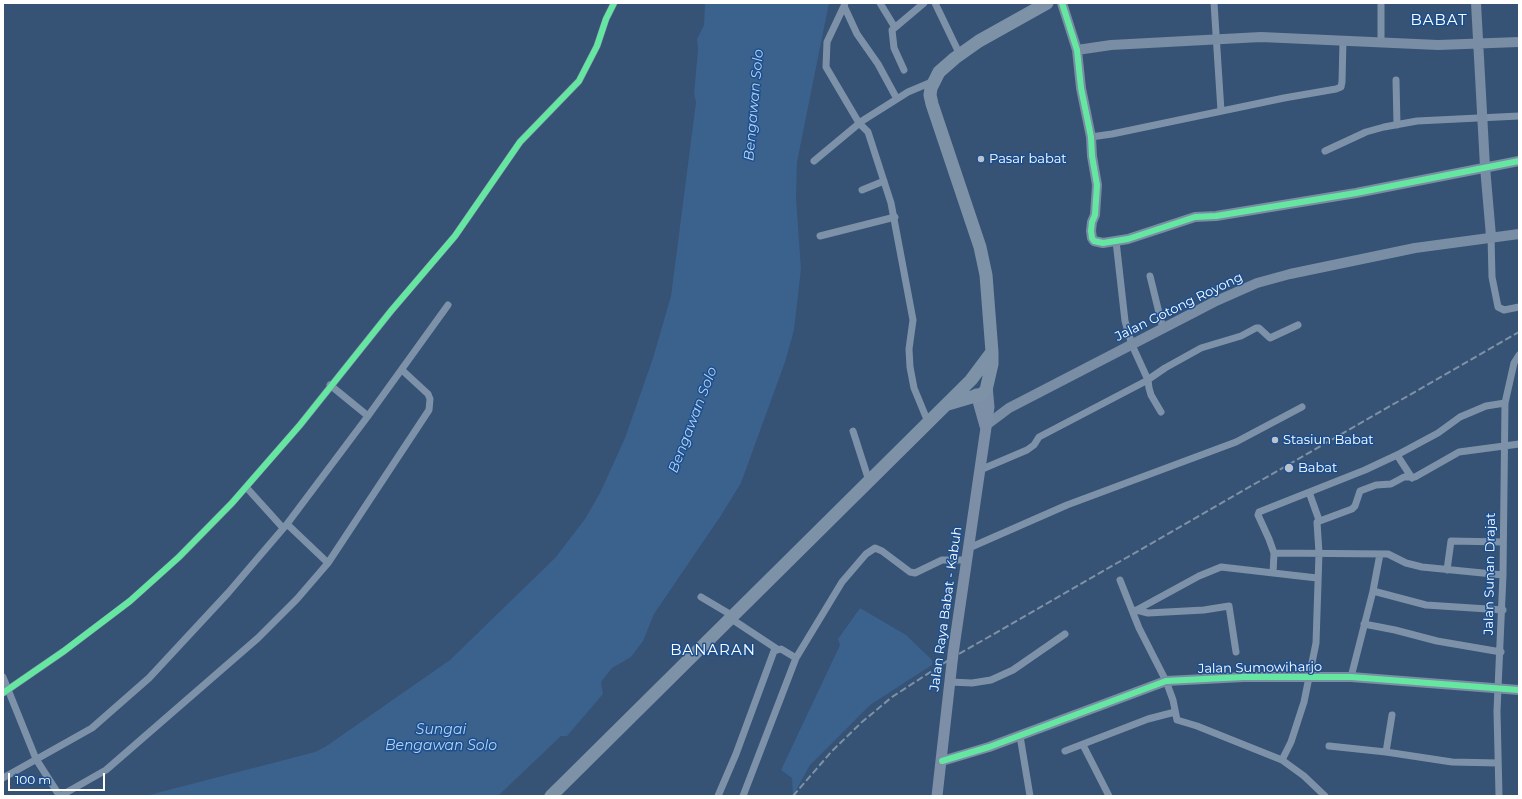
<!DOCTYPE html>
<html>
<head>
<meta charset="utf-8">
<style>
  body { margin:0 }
  #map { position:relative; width:1522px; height:799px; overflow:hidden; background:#365274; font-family:Montserrat,sans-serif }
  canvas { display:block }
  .frame { position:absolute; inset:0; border:4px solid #fff; pointer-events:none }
  .scale { position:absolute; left:8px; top:773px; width:97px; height:18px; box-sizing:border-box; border:2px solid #fff; border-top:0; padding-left:5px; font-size:12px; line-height:14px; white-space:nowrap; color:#fff; -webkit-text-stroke:3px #1b4f8f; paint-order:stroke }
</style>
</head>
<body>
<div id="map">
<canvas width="1522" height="799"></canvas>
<div class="frame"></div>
<div class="scale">100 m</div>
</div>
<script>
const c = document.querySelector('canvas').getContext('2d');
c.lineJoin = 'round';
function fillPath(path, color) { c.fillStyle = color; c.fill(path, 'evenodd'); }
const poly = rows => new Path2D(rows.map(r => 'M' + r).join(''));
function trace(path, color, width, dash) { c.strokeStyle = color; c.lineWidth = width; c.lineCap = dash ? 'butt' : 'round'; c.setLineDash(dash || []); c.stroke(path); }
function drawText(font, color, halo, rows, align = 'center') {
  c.font = font + ' Montserrat,sans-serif'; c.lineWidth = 3; c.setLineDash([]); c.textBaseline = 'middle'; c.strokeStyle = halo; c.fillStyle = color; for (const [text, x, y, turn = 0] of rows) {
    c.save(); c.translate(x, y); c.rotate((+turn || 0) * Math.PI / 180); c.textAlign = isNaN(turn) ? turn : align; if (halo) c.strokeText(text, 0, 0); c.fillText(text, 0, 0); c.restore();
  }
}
fillPath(poly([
  [705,3,829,3,797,162,796,198,801,269,794,330,785,362,741,483,720,517,654,614,643,641,631,657,612,668,601,682,603,694,567,736,561,736,498,796,145,796,315,752,325,747,450,660,555,558,585,519,600,493,625,438,653,358,671,296,696,102,694,94,698,49,697,39,704,25],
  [860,608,906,635,932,660,932,665,870,705,810,765,793,796,792,778,781,770,840,645,838,639]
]), '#3b618d');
trace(poly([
  [845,3,844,6,857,34,878,64,897,99],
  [880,3,894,26],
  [935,3,960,55],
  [1214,3,1221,111],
  [844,6,827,42,826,67,859,123,868,132,891,203,913,320,909,349,910,367,914,388,928,422],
  [1381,42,1381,3],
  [904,70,894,48,892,30,924,3],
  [1396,80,1397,125],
  [1091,137,1112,134,1284,98,1336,89,1341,87,1342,82,1343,40],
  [1325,151,1366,132,1384,127,1417,121,1519,116],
  [814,161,862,121,908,92,934,81],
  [862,190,884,181],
  [820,236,895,217],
  [1491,236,1492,277,1498,307,1504,310,1519,307],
  [1116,241,1125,321,1132,345,1148,380,1149,388,1151,395,1161,412],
  [1150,276,1163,329],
  [330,385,368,416],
  [853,431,869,481],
  [1397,455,1412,478],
  [980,470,1027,450,1034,445,1039,437,1146,381,1165,368,1201,348,1241,336,1256,328,1259,328,1270,338,1298,325],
  [246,487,283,528],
  [1309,492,1319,520],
  [287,524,328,563],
  [969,548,1067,505,1236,442,1302,407],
  [1274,553,1388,554,1406,563,1422,567,1503,575],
  [1447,570,1451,541,1503,542],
  [1273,573,1274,553,1269,539,1258,515,1259,512,1365,470,1397,455,1438,433,1460,417,1486,406,1505,403],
  [1120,580,1139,628,1166,681,1173,700,1177,720,1197,726,1282,760,1304,776,1325,796],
  [1373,591,1426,605,1503,610],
  [701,597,733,616],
  [1136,610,1148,613,1204,610,1229,606,1236,652],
  [1133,612,1199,576,1221,567,1317,578],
  [730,618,777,649],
  [1364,624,1395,630,1437,641,1501,652],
  [3,677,36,759,59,795,62,795,106,770,258,638,297,599,328,563,429,410,430,399,428,394,402,370],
  [1351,677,1373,591,1380,554],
  [950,682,972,683,991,680,1013,670,1065,634],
  [3,693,64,651,130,601,179,557,232,503,300,425,391,311,455,236,520,142,579,81,597,46,606,19,614,3],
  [1020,736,1030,796],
  [1083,745,1109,796],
  [1329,746,1386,752,1452,762,1498,763],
  [1065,751,1148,719,1175,712],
  [1386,752,1392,715],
  [1282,760,1291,742,1304,702,1316,643,1319,553,1317,522,1352,509,1355,506,1360,491,1376,485,1391,484,1404,477,1415,477,1459,452,1519,444],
  [3,778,92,728,149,678,228,593,287,524,368,416,448,305],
  [718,796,736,754,774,651,781,649,796,658,842,582,866,554,875,548,882,551,910,572,915,573,942,560,967,560],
  [743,796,796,658],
  [1499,796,1497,711,1503,575,1505,403,1514,363,1519,355]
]), '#7d92a8', 7);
trace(poly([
  [1062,3,1077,50,1081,88,1091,137,1092,156,1097,185,1095,215,1092,222,1091,231,1092,238,1094,241,1103,243,1128,239,1195,217,1216,216,1356,193,1519,161],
  [1476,3,1485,167,1491,236],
  [1077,50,1111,45,1261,37,1438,45,1519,42],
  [985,426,1009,408,1214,302,1257,283,1290,274,1415,248,1519,234],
  [942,761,989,747,1166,681,1244,677,1351,677,1519,690]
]), '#798da4', 10);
trace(poly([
  [976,394,985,426],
  [937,796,953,654,989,407,987,386]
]), '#7d8ea7', 11);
trace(poly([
  [948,404,982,394,986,390,992,364,992,352,986,275,980,247,932,104,930,95,931,88,939,72,955,58,979,41,1047,3],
  [551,796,971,380,992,352]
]), '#7e92a7', 13);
trace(poly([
  [793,796,832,751,862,722,892,697,952,658,1519,332]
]), '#7e92a7', 2, [7, 3]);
trace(poly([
  [1062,3,1077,50,1081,88,1091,137,1092,156,1097,185,1095,215,1092,222,1091,231,1092,238,1094,241,1103,243,1128,239,1195,217,1216,216,1356,193,1519,161],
  [3,693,64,651,130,601,179,557,232,503,300,425,391,311,455,236,520,142,579,81,597,46,606,19,614,3],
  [942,761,989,747,1166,681,1244,677,1351,677,1519,690]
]), '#66e7a1', 6);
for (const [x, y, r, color] of [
  [981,159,4,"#b9c2ce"],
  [1275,440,4,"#b9c2ce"],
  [1289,468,5,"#b9c2ce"]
]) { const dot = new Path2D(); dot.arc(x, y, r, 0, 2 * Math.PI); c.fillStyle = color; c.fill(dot); trace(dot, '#1b4f8f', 1.5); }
drawText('13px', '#fff', '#1b4f8f', [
  ["Pasar babat",989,159],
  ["Stasiun Babat",1283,440],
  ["Babat",1298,468]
], 'left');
drawText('13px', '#fff', '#1b4f8f', [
  ["Jalan Gotong Royong",1179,307,-26],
  ["Jalan Sunan Drajat",1490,574,-89],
  ["Jalan Raya Babat - Kabuh",946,609,-82],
  ["Jalan Sumowiharjo",1260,668,-1]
]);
drawText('italic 14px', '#b5d3f5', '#1b4f8f', [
  ["Bengawan Solo",754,105,-85],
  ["Bengawan Solo",693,420,-69],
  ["Sungai",441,730],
  ["Bengawan Solo",441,746]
]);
c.letterSpacing = '1px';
drawText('15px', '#fff', '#1b4f8f', [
  ["BABAT",1439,21],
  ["BANARAN",713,651]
]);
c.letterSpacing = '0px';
</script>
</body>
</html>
